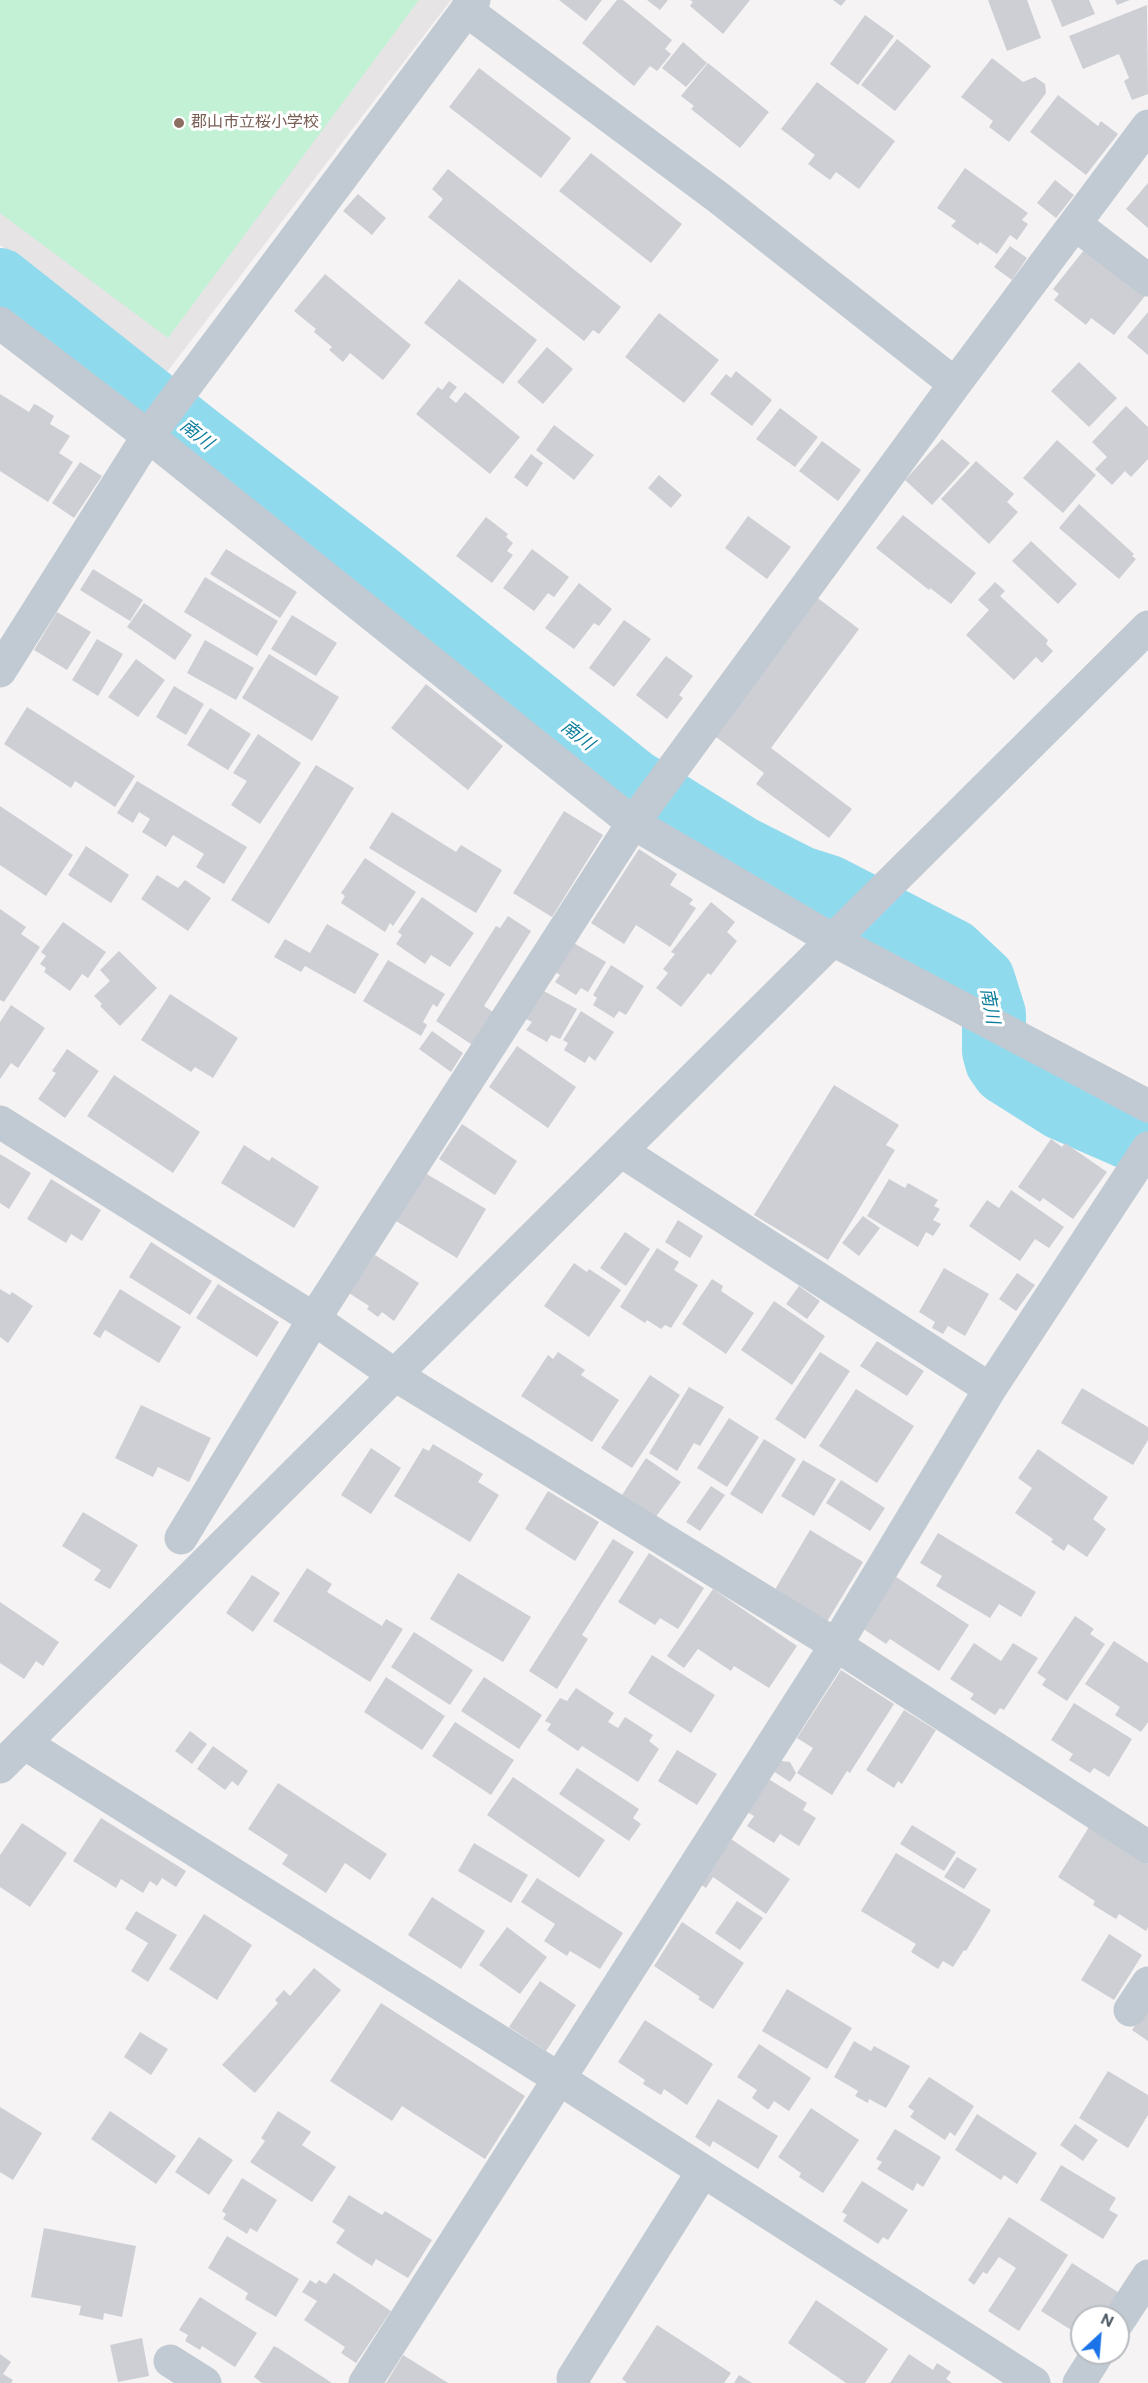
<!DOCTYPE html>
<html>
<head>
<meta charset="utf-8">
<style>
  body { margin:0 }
  #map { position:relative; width:1148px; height:2383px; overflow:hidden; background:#f5f3f3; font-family:"DM Sans",sans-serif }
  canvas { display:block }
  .north { position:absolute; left:1070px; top:2305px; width:60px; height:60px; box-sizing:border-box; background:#fff; border:2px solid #b7bbc0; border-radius:50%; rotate:26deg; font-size:16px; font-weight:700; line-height:24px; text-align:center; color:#4a5661 }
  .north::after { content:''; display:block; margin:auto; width:21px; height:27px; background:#1a73e8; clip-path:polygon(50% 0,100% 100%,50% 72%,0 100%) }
</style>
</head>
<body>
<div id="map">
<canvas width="1148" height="2383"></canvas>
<div class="north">N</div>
</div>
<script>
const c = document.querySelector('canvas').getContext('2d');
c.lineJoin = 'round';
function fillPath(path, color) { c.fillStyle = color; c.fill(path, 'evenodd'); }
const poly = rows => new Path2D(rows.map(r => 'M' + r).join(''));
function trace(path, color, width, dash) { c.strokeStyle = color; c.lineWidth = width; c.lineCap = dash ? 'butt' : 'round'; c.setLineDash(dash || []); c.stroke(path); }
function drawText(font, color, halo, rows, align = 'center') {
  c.font = font + ' "DM Sans","Noto Sans JP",sans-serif'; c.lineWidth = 6; c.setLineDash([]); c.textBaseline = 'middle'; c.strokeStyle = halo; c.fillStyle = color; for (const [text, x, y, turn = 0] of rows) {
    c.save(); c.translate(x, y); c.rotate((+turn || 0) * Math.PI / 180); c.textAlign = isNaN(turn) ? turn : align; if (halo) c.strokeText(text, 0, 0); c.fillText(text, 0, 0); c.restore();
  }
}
fillPath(poly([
  [0,0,451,0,167,372,0,245]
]), '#e6e4e5');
fillPath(poly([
  [0,0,419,0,168,338,0,213]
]), '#c3f1d5');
trace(poly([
  [0,280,197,436,376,574,634,781,740,847,801,878,829,887,953,951,983,979,994,1014,994,1051,997,1062,1004,1072,1061,1108,1148,1146]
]), '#90daee', 64);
fillPath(poly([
  [559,0,602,0,586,21],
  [617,0,623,0,672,40,665,49,671,54,658,70,657,71,650,66,634,86,582,43],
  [647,0,668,0,660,10],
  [690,0,750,0,723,34,690,6,693,2],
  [833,0,846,0,841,6],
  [988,0,1027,0,1041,38,1007,51],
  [1051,0,1089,0,1095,14,1062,27],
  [1115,0,1130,0,1117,5],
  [1147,5,1148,94,1132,100,1124,81,1129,78,1119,54,1083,69,1069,36],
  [865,15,894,36,858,85,830,64],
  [897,39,931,66,895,111,861,85],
  [683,42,707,63,686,87,662,68],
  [992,58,1023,82,1035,77,1045,84,1046,93,1009,142,989,127,993,121,961,97],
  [708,63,769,112,740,148,691,109,694,106,681,96],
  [479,68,571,138,541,178,449,107],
  [817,82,895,141,859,189,836,172,830,180,808,164,815,155,781,129],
  [1058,95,1098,126,1101,121,1118,134,1086,175,1030,132],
  [591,153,682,224,651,263,559,191],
  [965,168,1028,213,1022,220,1028,224,1017,240,1010,235,997,254,980,242,978,245,951,226,956,221,937,208],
  [448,169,621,307,599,334,593,330,584,341,428,217,443,199,432,189],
  [1055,180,1074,195,1056,218,1037,203],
  [1148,183,1148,228,1126,209],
  [358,194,386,218,372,235,343,211],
  [1088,245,1145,296,1114,335,1091,318,1086,325,1054,300,1059,294,1053,289],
  [1010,246,1027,258,1012,280,994,267],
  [325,274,411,345,383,380,350,353,343,362,329,350,332,347,314,332,316,329,294,311],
  [459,279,537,340,503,384,424,323],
  [1148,312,1148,355,1127,337],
  [659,313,719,360,684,403,625,357],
  [547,347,573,369,543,404,517,382],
  [1079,362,1117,398,1089,427,1051,391],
  [736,371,772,400,752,426,710,394,726,374,731,378],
  [449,381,457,387,449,397,456,403,465,392,520,437,490,474,416,414,438,387,442,390],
  [0,394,29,412,34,404,37,405,54,416,50,424,70,436,59,453,73,462,48,502,0,471],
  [1126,406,1148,427,1148,459,1131,477,1125,471,1112,485,1095,469,1107,457,1092,442],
  [780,408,818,437,795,467,756,439],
  [554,425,594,455,574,480,536,450],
  [942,439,970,463,932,505,905,480],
  [1057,440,1096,475,1063,513,1023,478],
  [822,441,861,470,838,501,799,471],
  [531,454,543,463,527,487,514,477],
  [976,461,1014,494,1007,502,1018,512,989,544,941,499],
  [80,462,102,476,74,518,52,503],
  [659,475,682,495,671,508,648,488],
  [1079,504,1134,554,1132,556,1136,559,1119,579,1059,528],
  [903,515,976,573,951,604,930,588,929,590,876,548],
  [748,516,791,547,767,579,725,548],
  [486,517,508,534,506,537,513,543,507,551,513,555,492,583,456,556],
  [1031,541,1077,584,1058,604,1012,561],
  [226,549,297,592,280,618,210,574],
  [532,549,569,577,554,597,548,593,534,611,503,588],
  [93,569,143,600,130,621,80,590],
  [205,577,278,621,257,656,184,612],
  [995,582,1005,591,1000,596,1048,640,1046,644,1053,651,1042,663,1036,657,1014,680,966,635,989,610,978,600],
  [579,583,612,609,599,626,594,623,574,649,545,628],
  [815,596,859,629,771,748,852,809,829,838,756,784,764,773,712,734],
  [144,603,192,635,175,660,127,627],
  [57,612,91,632,67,670,34,650],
  [292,615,337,643,316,676,271,649],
  [624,620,651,639,614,687,589,668],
  [97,639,123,654,98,696,72,680],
  [205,640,254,668,236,700,187,673],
  [269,654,339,697,312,741,242,698],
  [666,656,693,676,679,695,683,698,667,719,636,695],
  [136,659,165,680,138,717,108,697],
  [426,684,503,746,468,790,391,728],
  [174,686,204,704,186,735,156,717],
  [27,707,135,776,115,807,75,781,71,788,4,744],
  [210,708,251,734,228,770,187,745],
  [258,734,301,763,260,824,231,805,247,781,233,773],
  [316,765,354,788,269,924,231,900],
  [137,781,247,847,224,884,196,867,204,854,173,835,166,847,142,832,150,819,139,812,133,823,117,813],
  [0,806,73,855,46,896,0,865],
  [564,811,603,835,552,917,513,893],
  [392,812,456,852,461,845,502,870,476,913,369,848],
  [86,846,129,875,111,903,68,875],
  [639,849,677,874,670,885,691,898,693,900,689,904,696,908,670,947,636,925,624,944,591,923],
  [365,858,416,892,393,926,390,923,385,932,341,903,345,896,341,893],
  [157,875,178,888,185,880,211,898,188,931,141,899],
  [422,897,474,933,450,967,431,955,425,964,396,944,402,935,398,932],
  [711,902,735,922,727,932,737,941,711,975,708,973,681,1007,656,988,668,973,663,969,675,954,671,952],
  [0,909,26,927,21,934,40,947,4,1002,0,1000],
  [508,916,531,931,484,1006,493,1012,474,1046,436,1021,496,926,500,928],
  [63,922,106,952,88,978,82,974,70,991,44,972,46,968,40,964,46,956,41,952],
  [327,924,379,954,355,994,305,966,301,972,274,957,285,939,310,953],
  [572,942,606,962,588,992,581,988,576,995,555,982,560,975,554,971],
  [119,951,157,988,120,1026,100,1006,102,1004,94,996,110,981,100,970],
  [388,960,445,994,437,1007,433,1004,423,1022,427,1025,421,1036,363,1001],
  [611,965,644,986,626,1015,619,1011,614,1018,593,1005,597,998,593,995],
  [542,990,577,1009,560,1039,551,1035,547,1042,526,1030,532,1022,526,1019],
  [170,994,238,1038,213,1078,195,1067,191,1072,141,1040],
  [11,1005,45,1028,18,1068,11,1063,0,1079,0,1022],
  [581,1011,614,1032,595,1061,589,1056,585,1063,564,1050,568,1043,563,1040],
  [432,1031,463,1053,451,1072,419,1049],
  [517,1046,576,1087,548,1128,489,1087],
  [67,1049,99,1071,65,1118,38,1099,56,1073,52,1071],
  [114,1075,200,1132,173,1173,87,1116],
  [834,1085,899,1125,886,1145,895,1150,828,1260,754,1215],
  [462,1124,517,1161,495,1195,439,1159],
  [1051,1139,1062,1147,1065,1143,1107,1172,1073,1219,1043,1198,1040,1202,1018,1187],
  [244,1145,269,1161,272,1157,319,1187,294,1228,221,1183],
  [0,1154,31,1173,9,1209,0,1203],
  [425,1173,486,1209,457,1258,396,1221],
  [51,1179,101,1210,82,1241,71,1234,66,1243,27,1219],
  [889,1179,905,1188,908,1183,938,1200,934,1206,940,1209,933,1220,941,1224,933,1236,926,1232,918,1247,867,1216],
  [1011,1190,1064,1227,1049,1248,1035,1239,1020,1261,969,1226,987,1200,999,1208],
  [863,1216,880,1228,859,1256,842,1243],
  [678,1220,703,1236,690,1258,665,1242],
  [625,1232,650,1249,626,1286,600,1268],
  [151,1242,212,1281,190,1315,129,1277],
  [657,1248,679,1262,674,1270,698,1285,671,1328,665,1325,661,1329,647,1320,645,1323,620,1307],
  [375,1255,419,1283,394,1321,382,1312,378,1317,367,1309,369,1306,349,1293],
  [574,1263,587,1272,589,1269,621,1290,589,1337,544,1306],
  [944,1268,989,1294,965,1336,948,1326,943,1334,932,1328,935,1322,919,1312],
  [1017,1273,1035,1285,1016,1311,999,1299],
  [712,1279,723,1286,721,1291,754,1313,726,1354,682,1324],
  [218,1284,279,1322,257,1357,196,1318],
  [799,1286,820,1301,807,1319,786,1304],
  [0,1289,10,1295,12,1292,33,1306,8,1343,0,1337],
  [120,1289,181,1327,159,1363,105,1330,100,1338,93,1334],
  [774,1301,825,1336,792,1385,741,1350],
  [877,1341,924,1371,907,1396,860,1366],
  [558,1352,585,1370,581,1375,619,1400,592,1442,521,1396,548,1355,553,1359],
  [820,1352,850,1371,805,1439,775,1419],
  [650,1375,680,1395,632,1468,601,1448],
  [689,1387,724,1407,700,1446,694,1443,677,1471,649,1453],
  [1082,1388,1148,1427,1148,1440,1133,1465,1061,1423],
  [856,1389,914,1426,877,1483,819,1446],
  [141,1405,211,1438,189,1482,158,1467,153,1477,115,1458],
  [729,1418,759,1437,727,1487,697,1468],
  [764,1439,796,1459,762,1514,730,1494],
  [433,1444,483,1474,478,1482,499,1495,470,1542,394,1496,423,1448,429,1451],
  [371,1448,401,1468,371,1514,341,1495],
  [1038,1449,1108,1497,1093,1519,1106,1529,1087,1557,1068,1544,1064,1551,1051,1542,1053,1539,1015,1513,1032,1488,1018,1478],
  [646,1458,681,1482,655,1518,622,1495],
  [803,1460,836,1479,814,1516,781,1496],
  [841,1480,885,1508,870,1531,826,1503],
  [711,1486,725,1495,700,1531,686,1522],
  [548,1491,599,1522,575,1561,525,1529],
  [83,1512,138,1545,110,1589,94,1580,101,1570,62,1546],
  [810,1530,863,1562,825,1625,773,1593],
  [938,1533,1036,1592,1021,1617,999,1604,990,1618,936,1586,942,1576,920,1563],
  [613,1539,634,1552,582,1635,588,1639,557,1689,529,1671],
  [649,1553,704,1588,678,1629,660,1618,655,1625,618,1602],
  [307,1568,332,1584,327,1592,382,1626,386,1619,403,1629,370,1682,273,1621],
  [458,1573,531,1617,503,1662,430,1619],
  [252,1575,280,1593,253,1632,226,1613],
  [896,1577,969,1625,939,1671,890,1639,886,1644,862,1628],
  [713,1589,797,1646,769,1688,734,1666,731,1671,698,1649,684,1668,667,1656],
  [0,1602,59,1642,43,1666,36,1661,24,1679,0,1663],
  [1075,1616,1094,1629,1090,1634,1105,1644,1067,1701,1042,1685,1046,1679,1037,1673],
  [414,1632,473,1670,450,1705,391,1667],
  [1114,1641,1148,1663,1148,1722,1141,1732,1115,1715,1120,1707,1085,1684],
  [974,1643,1001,1661,1013,1643,1038,1658,1004,1710,1000,1708,995,1715,970,1699,974,1694,950,1679],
  [652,1655,715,1695,691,1733,628,1693],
  [841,1670,894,1704,853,1768,850,1773,847,1771,832,1795,797,1773,813,1748,797,1738],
  [386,1677,445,1716,422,1750,364,1712],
  [484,1677,542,1715,519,1749,461,1711],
  [576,1688,614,1713,608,1722,618,1728,625,1717,653,1735,649,1741,659,1749,638,1782,582,1746,578,1751,547,1730,551,1724,545,1721,560,1698,567,1701],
  [1074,1703,1132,1739,1109,1777,1094,1768,1090,1773,1069,1760,1073,1754,1051,1740],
  [904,1710,936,1730,902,1784,898,1781,894,1788,866,1770],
  [455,1722,514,1760,491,1795,432,1756],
  [190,1731,207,1744,192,1764,175,1751],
  [213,1746,248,1771,238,1786,232,1781,225,1790,197,1769],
  [677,1750,717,1774,697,1805,658,1781],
  [775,1760,790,1762,796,1773,790,1782,770,1769],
  [577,1768,639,1809,633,1818,641,1824,629,1841,559,1794],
  [513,1777,605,1840,579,1878,487,1815],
  [767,1778,807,1803,803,1810,816,1818,799,1846,780,1834,774,1843,747,1826,754,1816,745,1811],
  [278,1783,387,1854,370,1880,345,1863,326,1893,282,1864,288,1855,248,1829],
  [101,1818,186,1871,176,1887,162,1878,157,1886,150,1881,143,1893,121,1879,116,1888,73,1861],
  [22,1823,67,1853,30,1907,0,1887,0,1855],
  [912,1825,956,1852,944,1871,900,1844],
  [1089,1827,1148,1864,1148,1927,1146,1931,1119,1914,1116,1919,1093,1905,1095,1901,1058,1877],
  [728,1837,790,1879,766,1914,713,1877,706,1888,697,1882],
  [474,1843,528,1875,511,1903,458,1871],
  [896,1853,991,1910,966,1951,964,1950,953,1967,943,1961,938,1969,911,1952,916,1944,861,1911],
  [957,1857,977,1869,964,1889,944,1877],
  [537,1878,623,1933,600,1969,570,1951,567,1956,544,1941,555,1924,521,1902],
  [432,1897,485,1931,461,1969,408,1935],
  [737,1901,763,1918,740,1950,715,1933],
  [136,1911,177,1935,148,1982,131,1971,148,1943,125,1929],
  [204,1914,252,1945,217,2000,169,1969],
  [682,1922,744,1963,713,2009,698,1999,700,1997,654,1966],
  [507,1927,547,1957,520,1994,479,1965],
  [1109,1934,1142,1955,1114,2000,1081,1980],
  [314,1968,341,1990,255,2093,222,2065,278,2003,275,2000,284,1990,290,1996],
  [540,1981,576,2005,546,2051,509,2027],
  [787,1989,852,2028,827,2069,762,2031],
  [381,2003,525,2096,485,2159,402,2106,392,2121,330,2081],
  [1148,2006,1148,2041,1132,2030],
  [645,2020,713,2064,687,2105,664,2089,661,2095,643,2084,645,2080,618,2062],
  [140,2032,168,2049,151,2075,124,2057],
  [854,2041,871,2051,874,2046,910,2066,886,2108,869,2099,868,2103,855,2096,858,2091,834,2077],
  [759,2044,811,2078,789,2111,774,2101,769,2109,767,2109,752,2098,757,2090,737,2077],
  [1108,2071,1148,2095,1148,2115,1128,2148,1079,2118],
  [929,2077,974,2106,955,2136,950,2132,945,2140,910,2117,914,2111,908,2107],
  [718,2099,778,2136,758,2169,713,2141,710,2147,695,2137],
  [0,2107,42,2133,13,2180,0,2172],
  [811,2108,859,2140,823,2193,799,2177,801,2173,778,2157],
  [110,2111,176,2156,156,2184,91,2139],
  [278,2111,311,2132,302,2145,336,2167,312,2202,250,2162,265,2141,261,2138],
  [977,2114,1037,2153,1017,2184,1004,2175,1001,2180,955,2150],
  [1075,2124,1098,2140,1083,2161,1060,2145],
  [895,2129,941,2157,923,2187,917,2183,913,2191,877,2169,882,2162,876,2159],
  [199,2137,233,2160,209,2195,175,2172],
  [1061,2165,1116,2198,1109,2210,1118,2215,1103,2239,1040,2200],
  [242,2178,277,2200,257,2232,250,2228,247,2234,223,2219,226,2214,222,2211],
  [862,2181,908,2210,888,2240,883,2237,878,2244,843,2221,847,2215,842,2212],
  [349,2195,382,2215,385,2211,432,2240,408,2278,376,2259,372,2266,336,2243,345,2230,332,2222],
  [1009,2217,1068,2255,1019,2331,988,2311,1016,2268,999,2257,987,2274,983,2272,974,2285,968,2280],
  [44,2228,136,2246,122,2317,104,2313,103,2320,79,2315,81,2306,31,2297],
  [227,2236,299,2279,276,2317,245,2299,248,2293,208,2268],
  [1072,2263,1121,2294,1107,2317,1082,2317,1082,2328,1079,2327,1076,2333,1041,2311],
  [334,2273,391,2311,356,2363,341,2353,345,2347,304,2320,317,2301,302,2292,310,2280,316,2284,319,2280,326,2284],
  [200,2297,257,2333,235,2367,202,2346,200,2350,185,2341,188,2335,179,2330],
  [816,2300,888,2349,865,2383,846,2383,788,2343],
  [657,2325,731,2373,724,2383,627,2383,622,2379],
  [142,2338,149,2376,118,2382,110,2345],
  [274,2346,278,2348,332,2383,262,2383,254,2377],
  [0,2354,11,2362,3,2374,13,2380,11,2383,0,2383],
  [909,2354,933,2370,937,2363,951,2372,946,2379,952,2383,890,2383],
  [403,2355,448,2383,386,2383],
  [739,2375,752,2383,734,2383]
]), '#cdcfd5');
trace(poly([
  [466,10,719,198,955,384],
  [1075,224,1148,280],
  [0,671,148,436,474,0],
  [0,1122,314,1319,395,1375,836,1645,1148,1847],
  [621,1151,990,1389],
  [181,1538,314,1319,633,823,955,384,1148,126],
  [24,1743,558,2078,1034,2383],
  [1130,2010,1148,1983],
  [1118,2322,1148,2276],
  [170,2361,205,2383],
  [365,2383,836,1645,990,1389,1148,1148],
  [574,2383,573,2378,703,2171],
  [1079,2383,1098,2353]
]), '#c1cad2', 33);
trace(poly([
  [0,323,148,436,633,823,831,939,1148,1106],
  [0,1767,1148,627]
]), '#c1cad2', 33);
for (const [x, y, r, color] of [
  [179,123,6,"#8d6e63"]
]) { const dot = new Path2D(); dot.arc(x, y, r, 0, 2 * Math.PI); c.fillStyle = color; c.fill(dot); trace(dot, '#fff', 2); }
drawText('16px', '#785e54', '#fff', [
  ["郡山市立桜小学校",191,123]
], 'left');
drawText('italic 18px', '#0c7c9b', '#fff', [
  ["南川",196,435,38],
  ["南川",577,736,38],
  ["南川",989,1006,79]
]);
</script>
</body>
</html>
